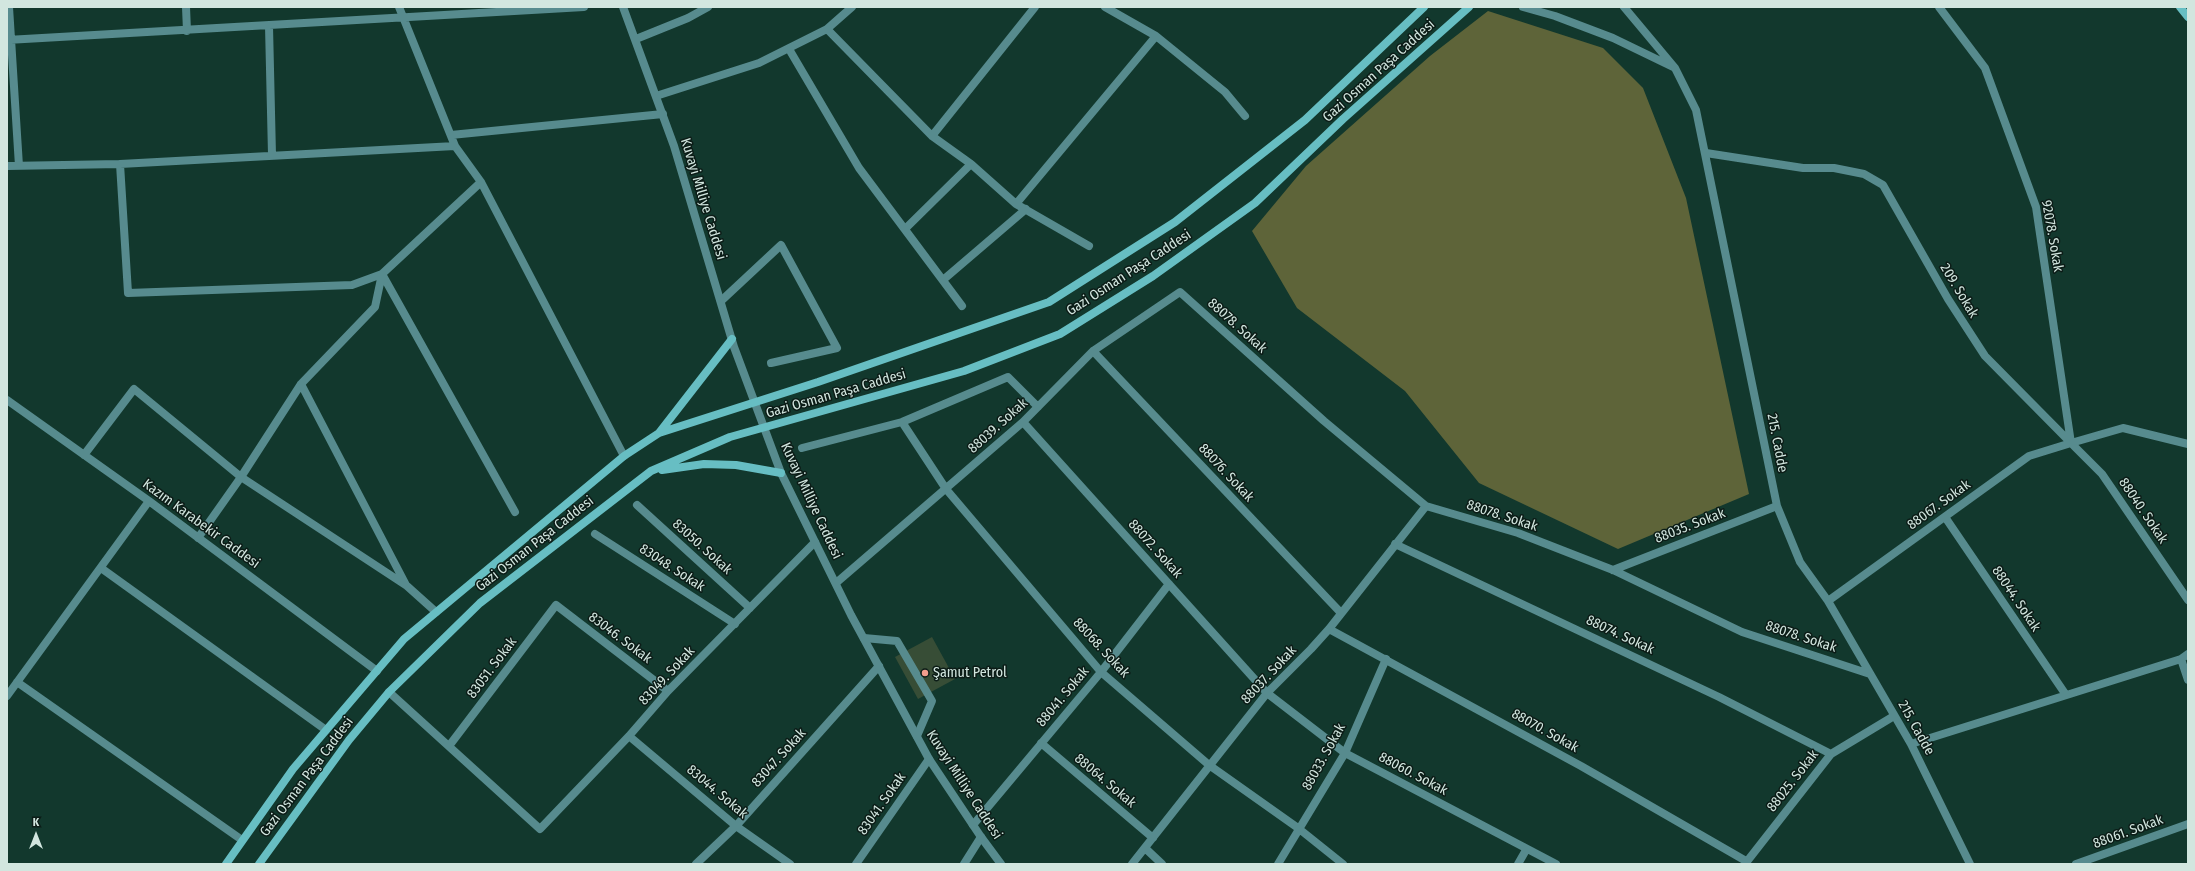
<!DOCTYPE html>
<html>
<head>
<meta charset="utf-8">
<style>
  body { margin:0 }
  #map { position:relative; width:2195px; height:871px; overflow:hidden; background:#12382d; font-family:"Fira Sans Condensed",sans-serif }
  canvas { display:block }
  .frame { position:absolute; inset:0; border:8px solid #d2e6df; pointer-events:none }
  .north { position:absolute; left:16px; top:815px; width:40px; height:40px; -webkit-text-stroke:3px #0c1c17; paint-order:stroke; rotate:0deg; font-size:11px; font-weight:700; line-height:16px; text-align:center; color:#d2e6df }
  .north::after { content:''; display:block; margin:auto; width:14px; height:18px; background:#d2e6df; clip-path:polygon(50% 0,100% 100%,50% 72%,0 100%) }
</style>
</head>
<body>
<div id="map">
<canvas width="2195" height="871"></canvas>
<div class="frame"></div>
<div class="north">K</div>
</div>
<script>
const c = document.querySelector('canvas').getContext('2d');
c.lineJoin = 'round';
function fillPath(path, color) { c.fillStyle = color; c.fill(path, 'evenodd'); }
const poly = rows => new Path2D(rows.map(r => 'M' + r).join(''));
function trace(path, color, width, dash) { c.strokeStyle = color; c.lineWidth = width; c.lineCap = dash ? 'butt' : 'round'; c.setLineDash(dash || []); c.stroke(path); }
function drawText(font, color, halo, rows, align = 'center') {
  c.font = font + ' "Fira Sans Condensed",sans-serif'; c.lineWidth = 3; c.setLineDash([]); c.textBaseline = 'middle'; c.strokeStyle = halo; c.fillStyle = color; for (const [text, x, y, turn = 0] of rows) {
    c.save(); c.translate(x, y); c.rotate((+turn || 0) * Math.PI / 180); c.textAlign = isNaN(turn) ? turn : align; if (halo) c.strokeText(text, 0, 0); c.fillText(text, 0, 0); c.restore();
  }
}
fillPath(poly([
  [1488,11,1603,48,1643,88,1686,198,1749,494,1618,549,1479,483,1405,391,1297,308,1252,231,1306,166,1430,56]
]), '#5e6439');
fillPath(poly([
  [932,637,955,679,918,699,895,657]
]), '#374d36');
trace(poly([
  [864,638,897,641,932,701,917,736]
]), '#578b8e', 8);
trace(poly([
  [9,7,19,166],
  [186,7,187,31],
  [399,7,455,146,481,182,624,456],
  [1105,7,1156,36,1225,92,1245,116],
  [1523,7,1555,16,1613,38,1673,67],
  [1624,7,1675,68,1696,110,1777,506,1800,562,1828,601,1911,744,1970,864],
  [1939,7,1985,68,2036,207,2071,443],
  [269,26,272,155],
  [827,29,932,136,971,164,1016,204,1089,246],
  [636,39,688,18,708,7],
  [7,40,584,7],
  [789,49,859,168,962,306],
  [656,96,759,63,827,29,852,7],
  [451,135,663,114],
  [932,136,1035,7],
  [1706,153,1803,168,1834,168,1864,174,1883,185,1948,299,1985,356,2071,443,2123,428,2188,444],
  [120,164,128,293,352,285,382,274,481,182],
  [7,166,120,164,455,146],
  [1016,204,1156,36],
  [905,229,971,164],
  [382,274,515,512],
  [943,280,1026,209],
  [721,301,781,245,837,348,771,363],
  [1093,351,1341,613],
  [301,384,406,585],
  [7,400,149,501,377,671],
  [902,422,946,489,1101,672,1209,765,1298,828,1343,864],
  [1023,422,1267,693,1345,753,1556,864],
  [2071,443,2102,474,2188,600],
  [802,448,902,422,1008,377,1038,407],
  [84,455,134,389,241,477,407,586,436,612],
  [637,505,750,608],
  [1945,517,2066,695],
  [595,534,735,624],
  [198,538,241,477,301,384,375,307,382,274],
  [1395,544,1719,697,1831,754],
  [101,568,326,730],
  [1613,570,1777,506],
  [836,583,1023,422,1093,351,1180,292,1324,421,1426,506,1518,533,1613,570,1742,632,1870,674],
  [1828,601,2029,456,2071,443],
  [1329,629,1581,766,1746,861],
  [2181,659,2188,680],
  [17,682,242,840],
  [389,692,540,829,629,736,668,691,815,542],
  [7,696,149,501],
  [629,736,736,826,790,864],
  [1041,743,1153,838],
  [1911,744,2181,659,2188,654],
  [449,746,556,605,668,691],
  [973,825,1101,672,1169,584],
  [1145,848,1162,864],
  [696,864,736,826,879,666],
  [856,864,929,759],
  [964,864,981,837],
  [1132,864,1267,693,1311,649,1329,629,1426,506],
  [1278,864,1345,753,1386,659],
  [1518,864,1526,850],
  [1745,864,1831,754,1894,716],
  [2076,864,2188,824]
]), '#578b8e', 8);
trace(poly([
  [623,7,674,146,734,347,781,473,851,615,929,759,981,837,1001,864]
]), '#578b8e', 8);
trace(poly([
  [2180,7,2188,17],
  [659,433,732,339],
  [662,470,704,464,736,465,781,473],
  [226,864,293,769,404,639,624,456,659,433,818,382,1049,302,1175,222,1305,120,1424,7],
  [259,864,349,740,389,692,480,603,651,471,730,437,964,371,1060,334,1153,276,1255,203,1343,119,1469,7]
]), '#67bec3', 8);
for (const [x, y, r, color] of [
  [925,673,4,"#f49d8d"]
]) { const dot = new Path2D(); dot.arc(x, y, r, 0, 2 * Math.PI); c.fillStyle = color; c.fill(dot); trace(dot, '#0c1c17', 1.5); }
drawText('14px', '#d2e6df', '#0c1c17', [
  ["Gazi Osman Paşa Caddesi",1379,71,-42],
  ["Kuvayi Milliye Caddesi",703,199,73],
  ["92078. Sokak",2052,236,80],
  ["Gazi Osman Paşa Caddesi",1129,273,-33],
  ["209. Sokak",1959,291,59],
  ["88078. Sokak",1237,326,42],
  ["Gazi Osman Paşa Caddesi",836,394,-16],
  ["88039. Sokak",998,426,-42],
  ["215. Cadde",1777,443,79],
  ["88076. Sokak",1226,473,47],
  ["Kuvayi Milliye Caddesi",811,501,65],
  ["88067. Sokak",1939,505,-36],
  ["88040. Sokak",2143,511,56],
  ["88078. Sokak",1502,516,18],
  ["Kazım Karabekir Caddesi",201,524,36],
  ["88035. Sokak",1690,526,-21],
  ["Gazi Osman Paşa Caddesi",535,544,-38],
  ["83050. Sokak",702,547,42],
  ["88072. Sokak",1155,549,48],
  ["83048. Sokak",672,568,33],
  ["88044. Sokak",2016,599,56],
  ["88074. Sokak",1620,635,25],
  ["88078. Sokak",1801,637,18],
  ["83046. Sokak",620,638,37],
  ["88068. Sokak",1101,648,47],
  ["83051. Sokak",492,668,-53],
  ["88037. Sokak",1269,675,-47],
  ["83049. Sokak",667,676,-47],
  ["88041. Sokak",1063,697,-50],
  ["215. Cadde",1916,728,61],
  ["88070. Sokak",1545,731,29],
  ["88033. Sokak",1324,757,-61],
  ["83047. Sokak",779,758,-48],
  ["88060. Sokak",1413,774,28],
  ["Gazi Osman Paşa Caddesi",307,777,-53],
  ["88064. Sokak",1105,781,40],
  ["88025. Sokak",1793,781,-52],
  ["Kuvayi Milliye Caddesi",964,785,57],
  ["83044. Sokak",717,792,40],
  ["83041. Sokak",882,804,-55],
  ["88061. Sokak",2128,832,-20]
]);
drawText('14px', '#d2e6df', '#0c1c17', [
  ["Şamut Petrol",933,673]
], 'left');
</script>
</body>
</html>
